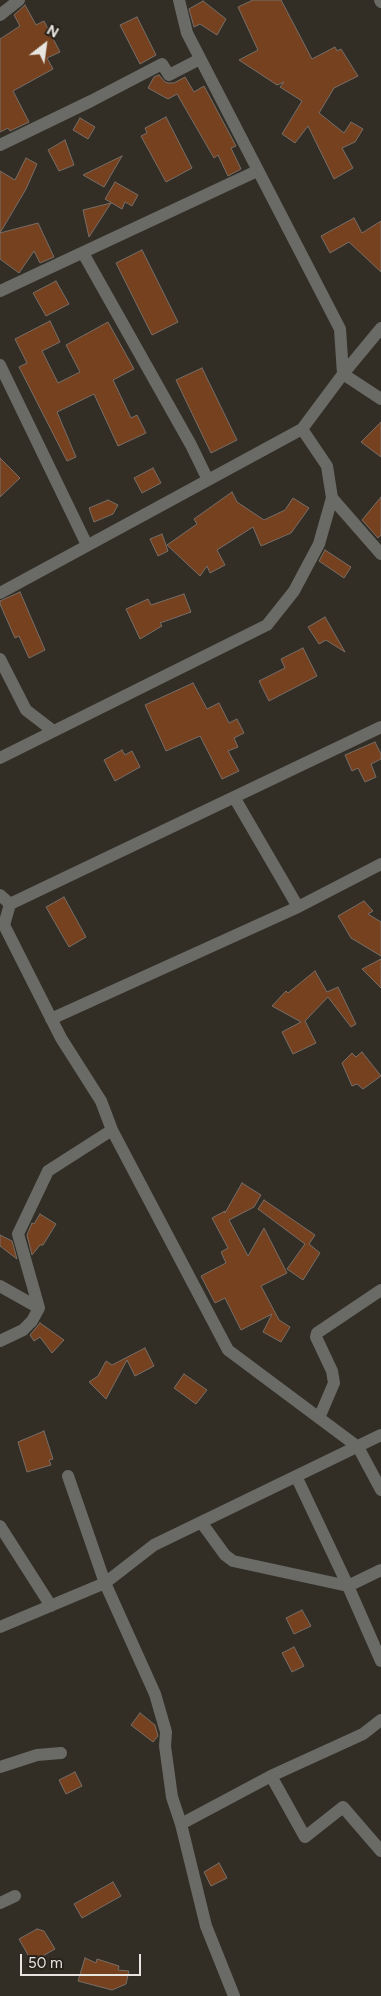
<!DOCTYPE html>
<html>
<head>
<meta charset="utf-8">
<style>
  body { margin:0 }
  #map { position:relative; width:381px; height:1996px; overflow:hidden; background:#322e25; font-family:Figtree,sans-serif }
  canvas { display:block }
  .north { position:absolute; left:20px; top:20px; width:50px; height:50px; -webkit-text-stroke:4px #28241c; paint-order:stroke; rotate:30deg; font-size:14px; font-weight:700; line-height:20px; text-align:center; color:#e8e5e0 }
  .north::after { content:''; display:block; margin:auto; width:18px; height:22px; background:#e8e5e0; clip-path:polygon(50% 0,100% 100%,50% 72%,0 100%) }
  .scale { position:absolute; left:20px; top:1954px; width:121px; height:22px; box-sizing:border-box; border:2px solid #e8e5e0; border-top:0; padding-left:6px; font-size:15px; line-height:18px; white-space:nowrap; color:#e8e5e0; -webkit-text-stroke:4px #28241c; paint-order:stroke }
</style>
</head>
<body>
<div id="map">
<canvas width="381" height="1996"></canvas>
<div class="north">N</div>
<div class="scale">50 m</div>
</div>
<script>
const c = document.querySelector('canvas').getContext('2d');
c.lineJoin = 'round';
function fillPath(path, color) { c.fillStyle = color; c.fill(path, 'evenodd'); }
const poly = rows => new Path2D(rows.map(r => 'M' + r).join(''));
function trace(path, color, width, dash) { c.strokeStyle = color; c.lineWidth = width; c.lineCap = dash ? 'butt' : 'round'; c.setLineDash(dash || []); c.stroke(path); }
const building = poly([
  [253,0,281,0,312,59,335,47,337,51,341,49,358,76,334,88,319,113,344,133,351,122,363,129,355,142,342,148,353,168,334,179,308,126,295,143,282,134,302,101,280,87,284,82,277,85,239,60,258,50,238,7,253,0],
  [203,1,226,19,217,35,200,24,194,27,189,9,203,1],
  [25,5,36,25,44,21,60,52,47,58,53,69,13,91,29,122,10,131,8,128,0,132,0,39,20,26,14,15,25,5],
  [137,17,156,55,140,64,120,25,137,17],
  [159,75,165,82,168,83,174,83,185,77,194,92,204,86,236,146,231,148,241,169,228,176,218,155,214,158,177,94,168,99,148,88,154,77,159,75],
  [166,117,192,168,166,182,141,136,147,133,145,128,166,117],
  [80,118,95,127,88,139,73,130,80,118],
  [65,140,74,165,59,171,48,150,65,140],
  [122,156,104,187,83,175,122,156],
  [26,158,37,164,26,189,0,233,38,223,54,257,40,263,34,251,19,273,0,259,0,171,15,180,26,158],
  [115,182,138,195,132,206,125,202,122,209,105,199,115,182],
  [111,203,89,237,83,210,111,203],
  [354,218,362,233,381,221,381,272,349,242,330,253,321,236,354,218],
  [142,250,178,322,152,335,116,263,142,250],
  [56,281,69,304,46,316,33,293,56,281],
  [50,321,60,342,42,351,58,383,80,372,66,345,108,322,134,369,113,380,131,418,137,415,146,433,118,446,94,394,57,412,76,457,67,461,19,367,27,363,15,339,50,321],
  [202,368,237,440,211,453,176,380,202,368],
  [381,422,381,457,361,442,381,422],
  [0,458,20,478,0,497,0,458],
  [153,468,161,483,142,493,134,478,153,468],
  [232,492,237,502,264,520,285,510,293,498,309,508,291,533,261,546,253,527,217,550,225,565,210,573,207,566,200,576,167,545,197,524,194,519,232,492],
  [381,497,381,535,378,538,362,520,381,497],
  [108,500,118,505,113,514,94,522,89,508,108,500],
  [162,534,168,551,158,556,150,539,162,534],
  [325,550,351,567,344,578,319,561,325,550],
  [20,592,45,650,29,658,19,636,15,638,0,604,0,601,20,592],
  [184,594,191,612,160,623,162,626,140,639,126,609,148,599,151,605,184,594],
  [325,617,345,652,326,640,319,644,308,627,325,617],
  [303,648,317,676,269,701,259,681,285,668,281,659,303,648],
  [193,683,207,709,219,703,229,723,237,719,244,733,234,738,238,747,228,751,239,771,222,779,200,736,166,751,145,705,193,683],
  [375,742,381,754,381,759,371,764,376,777,365,782,358,768,352,771,345,755,375,742],
  [122,750,125,755,132,751,140,767,115,781,104,760,122,750],
  [64,897,86,937,69,947,46,907,64,897],
  [364,901,373,911,368,914,381,922,381,956,351,938,338,916,364,901],
  [381,959,381,988,362,969,381,959],
  [315,971,327,992,338,987,356,1024,351,1027,328,997,305,1021,316,1043,293,1054,282,1032,301,1022,272,1006,286,991,288,993,315,971],
  [362,1052,381,1076,363,1089,357,1084,352,1086,342,1063,352,1053,356,1057,362,1052],
  [242,1183,261,1195,254,1207,229,1220,248,1256,264,1228,287,1273,261,1286,279,1320,290,1327,281,1342,263,1332,272,1314,241,1330,225,1298,215,1303,201,1276,226,1263,221,1252,228,1248,212,1218,225,1211,225,1213,242,1183],
  [264,1200,315,1235,309,1244,320,1253,303,1280,287,1269,305,1244,258,1209,264,1200],
  [40,1214,56,1224,43,1245,40,1245,32,1255,27,1235,32,1223,34,1224,40,1214],
  [0,1235,12,1241,17,1259,0,1246,0,1235],
  [40,1323,64,1340,52,1353,40,1337,34,1341,30,1335,40,1323],
  [145,1348,154,1366,135,1376,127,1360,106,1399,89,1382,98,1376,106,1361,112,1365,145,1348],
  [184,1374,207,1390,196,1404,174,1388,184,1374],
  [44,1431,53,1459,49,1460,51,1465,27,1472,18,1442,44,1431],
  [302,1610,311,1626,294,1634,286,1618,302,1610],
  [294,1647,304,1666,292,1672,282,1653,294,1647],
  [140,1713,155,1725,158,1736,153,1742,131,1725,140,1713],
  [75,1772,82,1786,66,1794,59,1780,75,1772],
  [219,1863,227,1878,211,1886,204,1872,219,1863],
  [113,1882,121,1896,82,1918,74,1904,113,1882],
  [37,1929,44,1931,55,1949,32,1962,19,1939,37,1929],
  [85,1958,96,1963,97,1959,119,1966,118,1970,129,1971,126,1984,112,1990,78,1981,85,1958]
]);
fillPath(building, '#75411f');
trace(building, '#786e68', 1);
trace(poly([
  [179,0,187,33,340,329,343,374,381,399],
  [380,0,381,2],
  [0,15,19,0],
  [0,145,91,101,162,64,169,75,200,59],
  [83,253,191,445,208,480],
  [0,291,257,171],
  [0,365,87,545],
  [302,429,327,466,332,498,381,554],
  [0,593,302,429,343,374,381,328],
  [0,659,26,710,52,730],
  [381,727,10,904,4,925,61,1038,101,1101,112,1130,228,1350,358,1447,381,1490],
  [0,758,267,625,294,591,319,544,332,498],
  [234,797,298,907],
  [0,895,10,904],
  [51,1019,298,907,381,864],
  [0,1286,39,1308],
  [0,1341,23,1330,32,1321,39,1308,18,1234,48,1171,112,1130],
  [319,1418,334,1383,332,1371,316,1337,317,1333,381,1290],
  [68,1476,105,1583,155,1694,166,1732,165,1746,172,1797,181,1824,206,1926,234,1996],
  [296,1476,348,1586,381,1570],
  [201,1522,225,1555,233,1561,348,1586,381,1661],
  [0,1526,51,1606],
  [0,1627,105,1583,154,1545,381,1435],
  [0,1767,37,1755,61,1753],
  [271,1776,305,1837,343,1807,381,1851],
  [181,1824,271,1776,363,1734,381,1720],
  [0,1903,15,1896]
]), '#6a6b66', 12);
</script>
</body>
</html>
